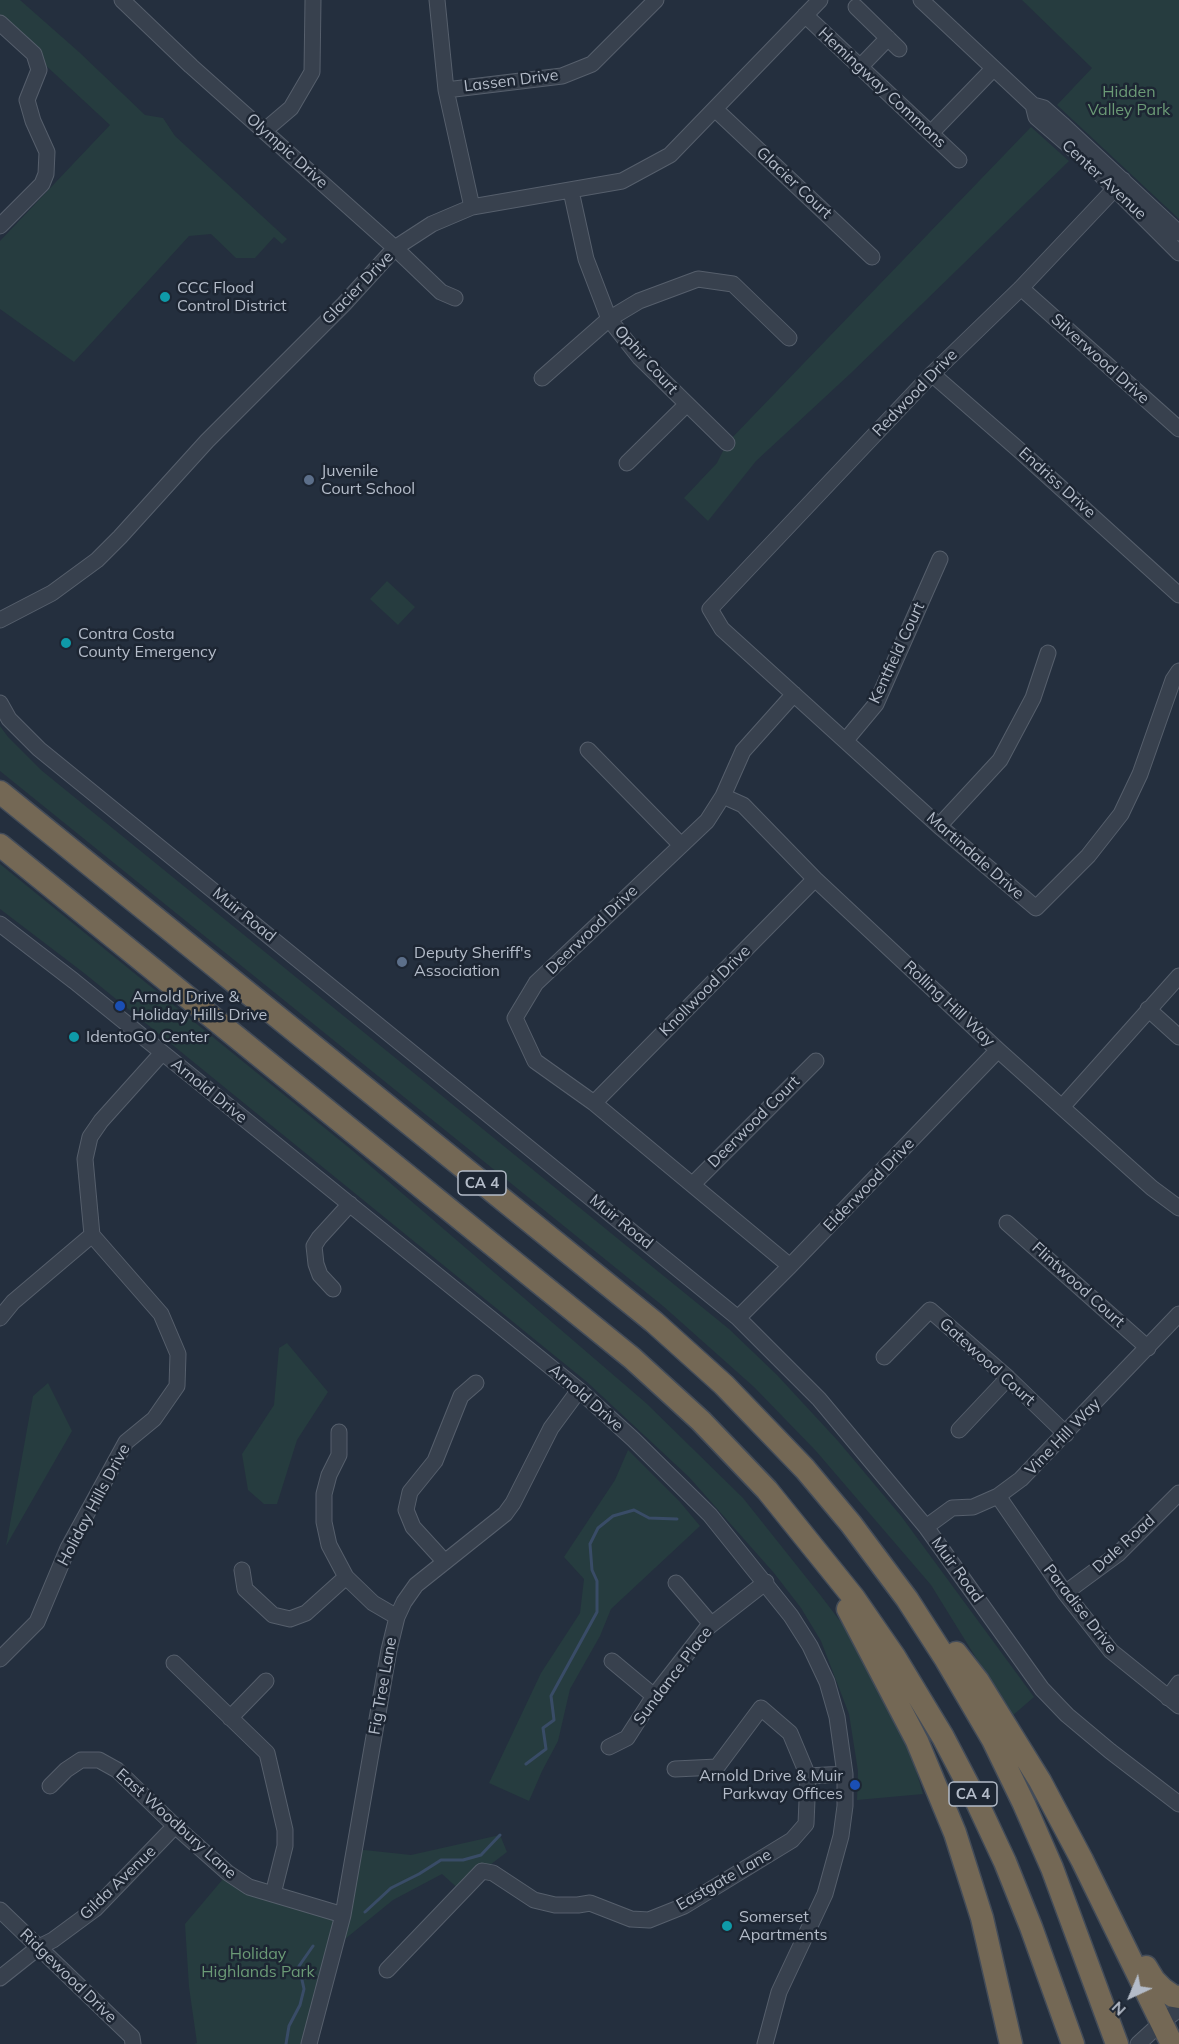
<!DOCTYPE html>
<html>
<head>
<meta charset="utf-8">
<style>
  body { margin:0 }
  #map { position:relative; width:1179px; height:2044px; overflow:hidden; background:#242f3e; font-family:Mulish,sans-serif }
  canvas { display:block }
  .north { position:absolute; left:1101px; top:1966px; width:60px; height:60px; -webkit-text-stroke:4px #1d2633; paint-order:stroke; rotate:224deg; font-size:16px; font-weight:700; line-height:24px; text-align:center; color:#b4bcc9 }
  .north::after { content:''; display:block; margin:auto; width:21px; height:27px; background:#b4bcc9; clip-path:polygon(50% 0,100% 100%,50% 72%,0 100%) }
</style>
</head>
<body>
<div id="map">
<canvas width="1179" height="2044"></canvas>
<div class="north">N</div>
</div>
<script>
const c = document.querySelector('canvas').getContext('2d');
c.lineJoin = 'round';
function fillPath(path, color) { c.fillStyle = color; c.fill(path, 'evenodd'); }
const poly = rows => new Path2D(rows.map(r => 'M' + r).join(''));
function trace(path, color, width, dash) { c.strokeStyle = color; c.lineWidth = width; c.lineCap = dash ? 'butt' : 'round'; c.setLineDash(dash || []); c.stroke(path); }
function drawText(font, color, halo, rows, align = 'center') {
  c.font = font + ' Mulish,sans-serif'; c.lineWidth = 5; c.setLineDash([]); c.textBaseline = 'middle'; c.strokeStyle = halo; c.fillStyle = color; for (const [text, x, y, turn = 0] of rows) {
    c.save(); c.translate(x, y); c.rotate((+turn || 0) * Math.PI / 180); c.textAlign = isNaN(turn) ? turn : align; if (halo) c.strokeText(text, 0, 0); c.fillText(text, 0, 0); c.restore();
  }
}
fillPath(poly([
  [0,0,20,0,79,52,145,115,163,118,175,136,287,239,282,244,274,237,255,258,236,258,211,234,189,236,74,362,0,309,0,241,110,125,0,23],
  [1022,0,1179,0,1179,219,1057,105,1092,68],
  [1031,127,1069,161,851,373,756,461,708,521,684,498,717,463,727,443],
  [387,581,415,607,398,625,370,599],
  [0,726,8,737,41,770,729,1329,777,1375,838,1441,901,1516,1034,1697,1012,1716,931,1585,816,1451,754,1387,663,1306,0,771],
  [0,864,353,1151,646,1403,743,1498,821,1596,850,1634,911,1753,923,1794,857,1800,858,1771,849,1714,821,1641,801,1608,774,1573,689,1477,587,1382,84,973,0,909],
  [287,1343,328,1392,297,1440,277,1504,264,1504,248,1490,242,1454,274,1405,279,1348],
  [48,1383,72,1431,6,1546,33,1396],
  [628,1450,680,1502,700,1526,611,1609,600,1636,570,1689,558,1741,542,1771,529,1801,489,1783,541,1673,580,1613,584,1579,564,1557,615,1480],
  [500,1835,507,1852,482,1871,462,1892,442,1874,393,1900,334,1948,309,2044,194,2044,197,2043,189,1987,185,1924,228,1873,342,1915,355,1849,411,1855]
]), '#263c3f');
trace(poly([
  [526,1764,546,1749,543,1728,554,1720,551,1696,597,1612,597,1581,592,1570,590,1544,598,1528,613,1516,634,1510,649,1518,677,1519],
  [365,1912,391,1888,419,1874,441,1860,463,1860,481,1855,500,1835],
  [286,2044,289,2026,300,2005,304,1989,299,1966,313,1946]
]), '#394c67', 3);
const minor = poly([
  [122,0,191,66,395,248,441,292,455,298],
  [437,0,446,90,472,207],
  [921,0,1033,105,1044,108,1062,124,1179,233],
  [856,7,899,49],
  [805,15,959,160],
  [0,23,34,54,39,70,27,100,33,121,47,152,46,174,42,184,0,226],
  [860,67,888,38],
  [446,90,562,76,592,64,656,0],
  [1033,105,1036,117,1087,161,1179,253],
  [716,110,872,257],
  [264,131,291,108,312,72,313,0],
  [931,133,993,69],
  [1123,180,1021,288,932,374,710,609,722,629,939,826,1036,908,1088,856,1121,814,1140,774,1173,680,1179,671],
  [571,191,586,259,609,319,640,358,727,443],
  [1021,288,1179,429],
  [932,374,1019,450,1179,595],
  [542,378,609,319,639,301,698,279,733,284,789,338],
  [627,463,687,404],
  [0,620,52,593,97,560,120,537,207,441,344,304,395,248,432,224,472,207,622,181,670,155,820,0],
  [0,703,9,719,39,749,738,1318,819,1399,926,1527,1042,1689,1067,1715,1110,1751,1179,1804],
  [846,740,876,704,940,559],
  [588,750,681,845],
  [723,796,743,805,815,879,998,1050,1152,1188,1179,1208],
  [939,826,1000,760,1033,698,1048,653],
  [0,924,74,981,579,1390,633,1439,710,1515,791,1616,810,1646,827,1682,837,1717,845,1774,845,1806,841,1836,825,1894,779,1992,765,2044],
  [1148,1009,1179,1037],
  [594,1103,815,879],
  [1062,1107,1179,976],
  [693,1184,816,1061],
  [1007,1223,1148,1348],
  [790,1266,594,1103,535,1061,515,1018,536,983,707,821,723,796,743,751,794,694],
  [333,1289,320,1275,316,1264,314,1246,319,1238,350,1204],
  [0,1318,13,1302,92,1235],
  [738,1318,790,1266,998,1050],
  [884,1357,930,1310,1008,1378,1066,1434],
  [959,1430,1008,1378],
  [339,1432,339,1455,329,1475,324,1494,324,1522,329,1545,346,1577,373,1603,397,1617],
  [998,1496,1065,1593,1111,1651,1179,1706],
  [926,1527,952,1508,973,1507,998,1496,1021,1479,1179,1314],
  [445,1562,413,1527,406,1510,410,1492,435,1461,461,1396,476,1383],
  [242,1570,245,1589,273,1615,290,1619,306,1613,346,1577],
  [676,1583,711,1624],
  [1065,1593,1118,1554,1179,1493],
  [0,1659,37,1622,68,1548,126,1442,154,1419,177,1386,178,1354,161,1314,92,1235,85,1159,90,1137,101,1121,162,1053],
  [612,1661,654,1696],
  [174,1663,267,1753,285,1830,285,1846,273,1894],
  [1168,1698,1179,1683],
  [230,1718,266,1681],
  [609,1747,627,1738,654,1696,707,1628,766,1582],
  [808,1776,845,1774],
  [50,1786,66,1770,81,1760,99,1760,117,1770,175,1826,228,1873,249,1887,343,1915],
  [0,1910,132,2037,133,2044],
  [387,1970,482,1871,493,1873,534,1900,555,1905,578,1905,590,1903,631,1919,649,1920,684,1906,792,1840,806,1824,808,1776,790,1733,761,1708,717,1767,675,1769],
  [0,1978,39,1947,53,1940,95,1909,175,1826],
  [309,2044,343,1915,389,1650,397,1617,404,1602,416,1585,505,1514,513,1503,551,1428,579,1390],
  [1138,2044,1162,2022,1179,2009]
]);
const highway = poly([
  [0,792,654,1322,724,1385,805,1469,851,1524,907,1599,945,1658,993,1740,1024,1804,1052,1868,1117,2044],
  [0,845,632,1358,701,1421,767,1490,854,1598,894,1656,943,1737,976,1800,1005,1862,1031,1927,1073,2044],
  [848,1609,917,1741,955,1833,982,1918,1011,2044],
  [956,1653,978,1681,1040,1781,1082,1860,1172,2044],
  [1146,1967,1154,1980,1163,1989,1173,1996,1179,1997]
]);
trace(minor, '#565f6c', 17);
trace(highway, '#434c59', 25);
trace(minor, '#38414e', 15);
trace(highway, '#746855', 22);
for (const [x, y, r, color] of [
  [165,297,6,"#0f9aa8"],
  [309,480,6,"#5c6f8a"],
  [66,643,6,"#0f9aa8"],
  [402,962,6,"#5c6f8a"],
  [120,1006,6,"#1a4fb4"],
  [74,1037,6,"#0f9aa8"],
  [855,1785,6,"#1a4fb4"],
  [727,1926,6,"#0f9aa8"]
]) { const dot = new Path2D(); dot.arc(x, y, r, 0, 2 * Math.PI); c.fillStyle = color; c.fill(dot); trace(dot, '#1d2633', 2); }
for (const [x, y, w] of [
  [482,1183,48],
  [973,1794,48]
]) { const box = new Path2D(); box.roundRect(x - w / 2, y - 12, w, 24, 4.5); c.fillStyle = '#1d2633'; c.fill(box); trace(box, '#b4bcc9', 1.5); }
drawText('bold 15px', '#b4bcc9', null, [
  ["CA 4",482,1183],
  ["CA 4",973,1794]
]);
drawText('16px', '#b4bcc9', '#1d2633', [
  ["Lassen Drive",511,81,-7],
  ["Hemingway Commons",882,88,43],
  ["Olympic Drive",287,151,42],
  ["Center Avenue",1104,180,43],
  ["Glacier Court",794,183,43],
  ["Glacier Drive",358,288,-46],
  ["Silverwood Drive",1100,359,42],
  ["Ophir Court",646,360,48],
  ["Redwood Drive",915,393,-46],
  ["Endriss Drive",1057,483,42],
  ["Kentfield Court",897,653,-65],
  ["Martindale Drive",975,856,41],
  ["Muir Road",244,915,39],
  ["Deerwood Drive",592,930,-44],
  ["Knollwood Drive",705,991,-45],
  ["Rolling Hill Way",949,1004,43],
  ["Arnold Drive",209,1091,39],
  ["Deerwood Court",754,1122,-45],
  ["Elderwood Drive",869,1185,-46],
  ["Muir Road",621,1222,39],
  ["Flintwood Court",1078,1285,42],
  ["Gatewood Court",987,1362,42],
  ["Arnold Drive",586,1398,41],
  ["Vine Hill Way",1063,1437,-46],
  ["Holiday Hills Drive",94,1505,-62],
  ["Dale Road",1124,1544,-42],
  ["Muir Road",957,1570,54],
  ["Paradise Drive",1080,1609,52],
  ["Sundance Place",673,1676,-53],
  ["Fig Tree Lane",383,1686,-80],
  ["East Woodbury Lane",176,1824,42],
  ["Eastgate Lane",724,1880,-30],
  ["Gilda Avenue",118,1883,-44],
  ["Ridgewood Drive",68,1976,44]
]);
drawText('16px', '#6b9a76', '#1d2633', [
  ["Hidden",1129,92],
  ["Valley Park",1129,110],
  ["Holiday",258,1954],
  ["Highlands Park",258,1972]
]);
drawText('16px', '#b4bcc9', '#1d2633', [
  ["CCC Flood",177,288],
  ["Control District",177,306],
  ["Juvenile",321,471],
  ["Court School",321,489],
  ["Contra Costa",78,634],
  ["County Emergency",78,652],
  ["Deputy Sheriff's",414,953],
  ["Association",414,971],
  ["Arnold Drive &",132,997],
  ["Holiday Hills Drive",132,1015],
  ["IdentoGO Center",86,1037],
  ["Arnold Drive & Muir",843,1776,"right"],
  ["Parkway Offices",843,1794,"right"],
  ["Somerset",739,1917],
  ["Apartments",739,1935]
], 'left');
</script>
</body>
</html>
